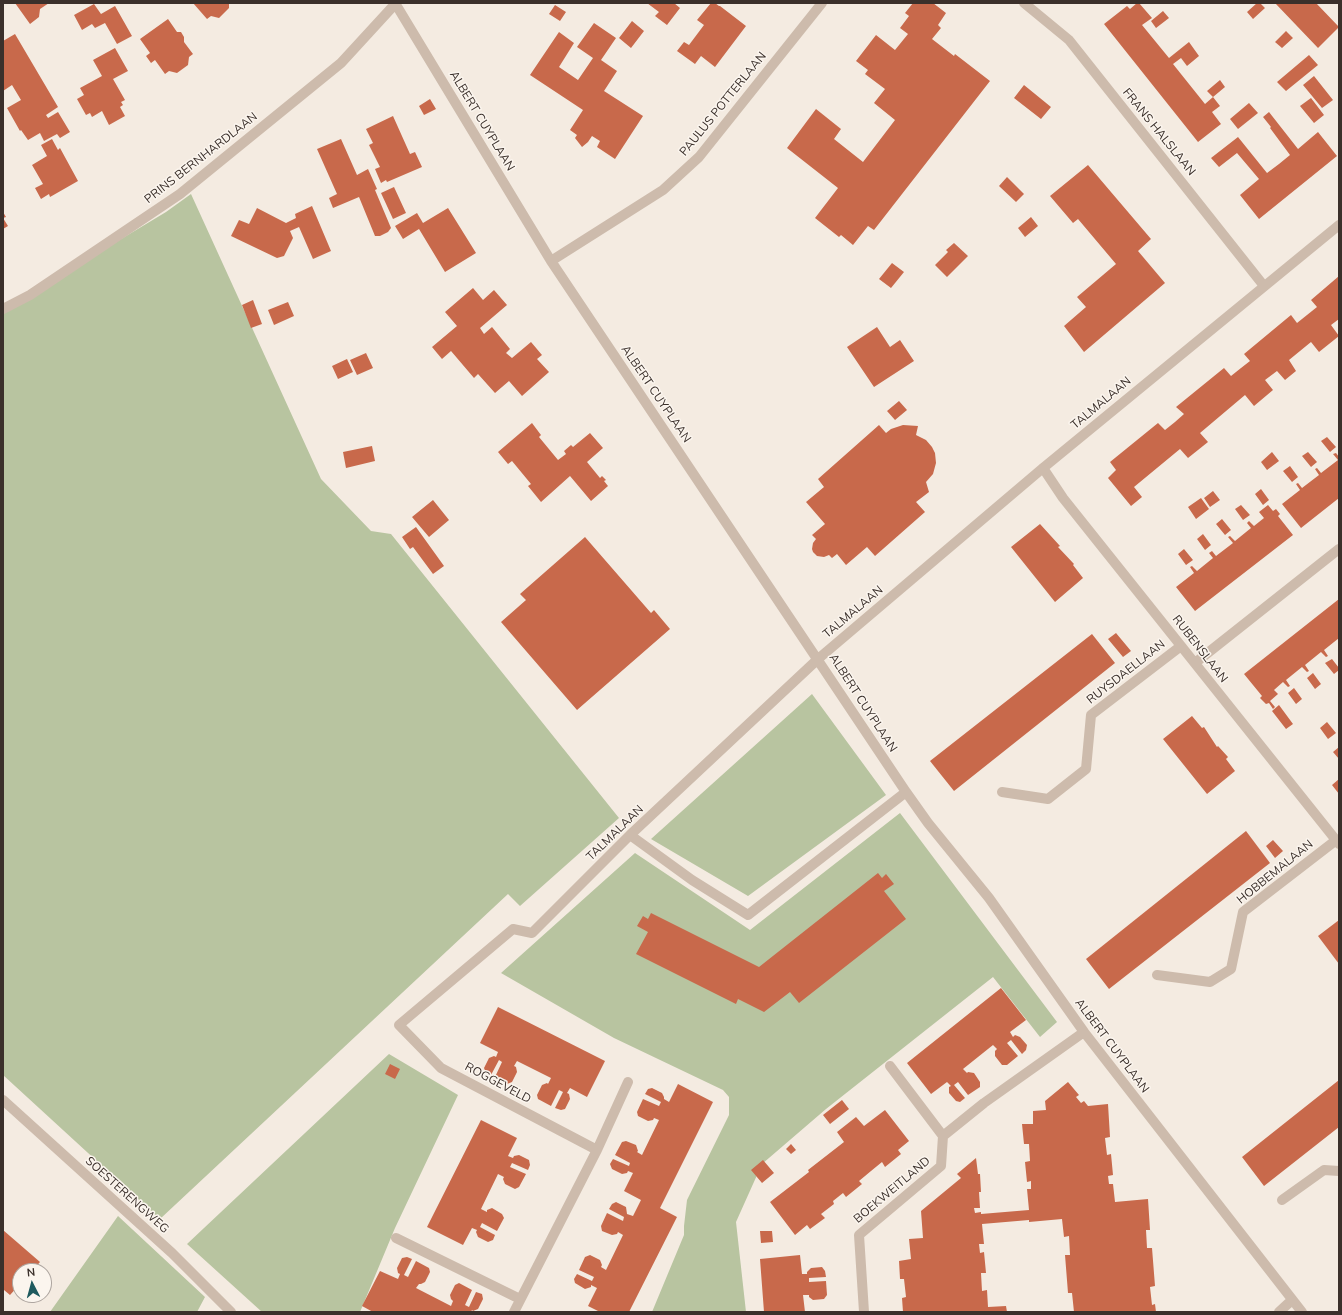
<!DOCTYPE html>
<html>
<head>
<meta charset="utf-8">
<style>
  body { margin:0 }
  #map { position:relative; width:1342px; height:1315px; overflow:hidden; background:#f4ebe1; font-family:Mulish,sans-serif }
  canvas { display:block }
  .frame { position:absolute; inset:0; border:4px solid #3b302b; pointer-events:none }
  .north { position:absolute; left:12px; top:1263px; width:40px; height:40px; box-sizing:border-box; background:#fbf5ee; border:1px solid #aea6a0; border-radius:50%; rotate:354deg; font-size:11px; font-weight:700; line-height:16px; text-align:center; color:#3b302b }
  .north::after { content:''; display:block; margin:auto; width:14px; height:18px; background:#1f5a5e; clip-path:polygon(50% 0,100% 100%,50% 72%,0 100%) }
</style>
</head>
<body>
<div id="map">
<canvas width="1342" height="1315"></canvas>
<div class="frame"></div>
<div class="north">N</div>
</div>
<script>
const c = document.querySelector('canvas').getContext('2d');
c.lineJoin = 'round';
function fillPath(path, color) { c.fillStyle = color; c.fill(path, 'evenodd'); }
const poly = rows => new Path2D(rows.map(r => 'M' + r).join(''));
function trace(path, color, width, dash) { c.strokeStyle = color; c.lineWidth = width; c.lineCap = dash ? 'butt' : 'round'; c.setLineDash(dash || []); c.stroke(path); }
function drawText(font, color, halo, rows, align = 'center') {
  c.font = font + ' Mulish,sans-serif'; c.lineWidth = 3; c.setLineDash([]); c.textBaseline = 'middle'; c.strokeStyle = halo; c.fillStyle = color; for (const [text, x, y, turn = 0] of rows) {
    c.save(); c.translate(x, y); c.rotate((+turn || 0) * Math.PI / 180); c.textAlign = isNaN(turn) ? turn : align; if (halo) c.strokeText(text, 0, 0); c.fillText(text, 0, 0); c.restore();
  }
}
fillPath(poly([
  [191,194,321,479,371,531,391,534,619,818,520,906,508,894,160,1219,3,1075,3,310,166,212],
  [812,694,886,795,748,896,651,839],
  [900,813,1057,1022,1040,1037,993,977,826,1109,762,1164,736,1222,746,1312,652,1312,684,1235,684,1226,687,1200,729,1115,729,1097,723,1090,614,1038,501,973,635,853,750,930],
  [389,1054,458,1095,395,1228,360,1312,262,1312,187,1244],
  [118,1216,205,1297,197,1312,50,1312]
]), '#b8c4a0');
fillPath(poly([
  [15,3,49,3,40,9,39,17,30,24],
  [193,3,229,3,229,8,219,18,211,16,207,19],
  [647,3,674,3,680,8,667,25,655,16,659,12],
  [711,3,715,3,719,6,720,6,746,26,715,67,701,56,695,64,677,51,684,42,689,45,704,25,697,20],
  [913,3,933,3,946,13,938,25,941,28,932,39,954,56,955,54,990,81,874,230,868,226,853,245,841,235,839,237,815,218,838,188,787,148,816,109,841,129,834,139,863,162,895,120,874,103,885,89,865,74,868,70,856,61,876,35,895,50,908,34,900,28,909,16,905,13],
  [1137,3,1139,3,1152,18,1142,25,1169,58,1189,42,1199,56,1187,66,1181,58,1173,64,1205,104,1213,97,1220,106,1212,112,1221,124,1198,142,1104,24,1127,6,1130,9],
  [1257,3,1260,3,1265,8,1253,19,1247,12],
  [1275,3,1316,3,1339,27,1318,48],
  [94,4,101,14,115,6,132,36,117,44,105,23,95,28,92,24,82,30,74,15],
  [555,5,566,12,560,21,549,14],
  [1163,11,1169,18,1156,28,1151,21],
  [168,19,177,32,181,32,184,37,184,42,193,54,189,57,188,65,177,73,169,71,165,74,155,60,151,63,146,56,150,53,140,39],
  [632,21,644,31,631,48,619,38],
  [594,23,616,38,601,60,617,71,604,91,643,116,615,159,597,147,600,141,592,136,588,142,582,147,575,138,577,135,570,130,583,110,530,75,559,32,574,43,559,67,578,80,593,58,577,47],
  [1286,31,1293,38,1282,48,1275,42],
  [15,34,58,107,46,115,48,118,58,112,70,132,60,138,57,134,44,141,40,133,28,140,21,130,20,131,7,108,21,100,12,85,3,91,3,41],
  [115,48,128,71,113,79,125,100,121,102,123,105,120,107,125,116,109,125,102,111,92,117,90,113,86,115,77,99,84,95,80,88,102,76,93,60],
  [1309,55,1318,65,1286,91,1277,82],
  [1314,76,1333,100,1322,108,1303,85],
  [1220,80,1225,87,1213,97,1207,91],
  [1024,85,1051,107,1041,119,1014,98],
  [1311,98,1324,115,1314,123,1300,106],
  [430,99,436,109,424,115,419,106],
  [1249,103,1258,113,1238,129,1230,119],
  [1269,112,1298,149,1318,132,1337,156,1259,219,1240,195,1259,179,1237,153,1219,167,1211,158,1238,137,1267,173,1279,164,1290,155,1270,128,1271,127,1263,117],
  [393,116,410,154,415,152,422,167,387,182,386,180,381,183,375,169,380,167,369,145,373,143,366,129],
  [52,139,58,150,60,148,78,181,50,197,49,194,41,199,35,188,43,184,32,165,47,156,41,145],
  [341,139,357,175,368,169,377,189,375,190,391,228,388,232,380,236,375,236,359,197,333,208,329,198,337,194,317,149],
  [1088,165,1151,239,1138,251,1165,283,1084,352,1064,326,1086,307,1077,297,1116,264,1078,219,1073,223,1050,196],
  [1007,177,1024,194,1016,202,999,186],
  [394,187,406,213,393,219,381,193],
  [312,206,331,251,313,259,299,227,290,231,293,238,284,256,277,258,231,236,239,220,249,224,257,208,286,223,296,218,295,214],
  [448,208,476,253,445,272,419,229,403,239,395,226,417,213,423,223],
  [3,212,6,217,3,218,8,226,3,229],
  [1031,217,1038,226,1025,237,1018,228],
  [954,243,968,256,947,277,935,265,948,252,946,250],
  [892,263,904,272,891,288,879,279],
  [1339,276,1339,319,1331,325,1339,336,1319,352,1311,342,1289,360,1296,371,1285,380,1277,371,1265,380,1273,390,1254,406,1245,395,1200,433,1208,442,1188,458,1180,449,1134,487,1142,497,1131,506,1108,478,1116,470,1110,462,1158,423,1165,430,1175,422,1184,414,1176,407,1224,368,1231,376,1241,368,1250,361,1244,354,1291,315,1297,323,1317,307,1311,300],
  [473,288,483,300,494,290,507,305,480,328,484,334,492,327,510,349,506,353,512,358,531,342,542,355,537,359,549,372,522,396,509,381,495,393,478,374,474,378,451,351,442,359,432,347,457,326,445,312],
  [253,300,262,324,251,328,242,305],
  [288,302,294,316,274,325,268,310],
  [877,327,890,347,900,340,914,361,874,387,847,347],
  [366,353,373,368,357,375,350,360],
  [347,359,353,372,338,379,332,366],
  [899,401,907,410,895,420,887,411],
  [532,423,541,435,539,437,558,460,566,454,564,451,571,445,573,447,590,433,603,448,587,462,600,478,602,476,606,480,604,481,608,486,591,501,570,476,541,502,528,486,531,484,512,461,508,464,498,452],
  [879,425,886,433,891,429,903,425,918,426,916,435,926,440,932,447,935,453,936,463,933,474,926,482,929,492,916,502,925,512,875,556,867,547,846,565,837,554,832,558,829,555,824,557,817,556,813,552,812,549,813,543,816,539,812,535,825,524,806,502,824,487,818,479],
  [1327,437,1336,447,1330,452,1321,441],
  [372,446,375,461,346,468,343,452],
  [1272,452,1279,461,1267,470,1261,462],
  [1308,452,1317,462,1311,467,1302,456],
  [1336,453,1339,457,1339,498,1301,528,1282,504,1300,490,1296,484,1298,483,1302,488,1319,475,1315,469,1317,468,1321,473,1338,460,1333,454],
  [1290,466,1298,477,1292,482,1283,471],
  [1261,489,1269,500,1263,505,1255,494],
  [1213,491,1220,500,1210,507,1204,498],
  [1201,498,1209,509,1196,519,1188,507],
  [433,500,449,520,429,537,412,517],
  [1241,505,1250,515,1243,520,1235,509],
  [1268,505,1273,511,1276,509,1280,514,1278,516,1293,535,1195,611,1176,587,1194,573,1190,567,1192,566,1197,571,1213,558,1209,553,1212,551,1216,556,1233,543,1228,537,1230,536,1235,541,1251,528,1247,523,1249,521,1254,526,1264,518,1259,512],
  [1222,519,1231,530,1225,535,1216,524],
  [1040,524,1060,546,1058,547,1074,564,1073,565,1083,578,1055,602,1011,547],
  [416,527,444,566,433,574,413,547,410,549,402,537],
  [1203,534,1211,545,1205,550,1197,539],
  [585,537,651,613,654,610,670,629,577,710,501,622,526,600,520,594],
  [1184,549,1193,560,1186,565,1178,554],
  [1339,599,1339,638,1324,650,1328,656,1326,657,1321,652,1305,665,1309,671,1307,672,1302,667,1286,680,1290,686,1288,687,1283,682,1274,690,1278,694,1270,701,1275,707,1273,709,1269,703,1266,704,1260,698,1262,696,1244,674],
  [1116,633,1131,651,1123,657,1108,639],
  [1092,634,1115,663,954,791,930,761],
  [1332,659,1339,668,1339,670,1334,674,1325,663],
  [1313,673,1321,684,1315,689,1307,678],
  [1294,688,1302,699,1296,704,1288,693],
  [1279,705,1293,724,1286,729,1272,711],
  [1192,716,1202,728,1204,727,1217,747,1218,746,1228,757,1226,759,1235,771,1207,794,1163,739],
  [1327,722,1336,733,1328,739,1320,728],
  [1339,747,1339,759,1333,752],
  [1339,779,1339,794,1332,785],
  [1246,831,1270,863,1109,989,1086,959],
  [1273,840,1283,851,1275,858,1266,846],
  [878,873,882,878,886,874,894,884,884,891,906,919,799,1003,790,992,764,1012,738,999,736,1004,636,954,648,932,637,926,643,916,648,919,651,913,759,967],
  [1339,920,1339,964,1318,936],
  [1001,988,1026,1020,1010,1032,1013,1037,1015,1035,1020,1037,1027,1045,1026,1050,1022,1054,1011,1040,1007,1043,1018,1056,1007,1065,1002,1065,995,1056,995,1051,997,1049,993,1045,963,1069,967,1073,968,1072,974,1073,980,1082,980,1087,968,1095,958,1082,954,1085,965,1098,960,1102,956,1101,949,1093,949,1087,951,1086,947,1082,931,1094,907,1063],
  [498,1007,605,1061,587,1097,570,1088,567,1093,569,1094,570,1099,565,1109,561,1110,555,1108,563,1092,559,1090,551,1106,538,1099,537,1095,542,1085,547,1083,548,1084,551,1078,517,1061,514,1066,516,1067,517,1072,512,1082,507,1084,495,1077,502,1062,499,1060,491,1075,486,1073,484,1068,489,1058,494,1056,496,1057,498,1052,480,1043],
  [390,1064,400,1069,395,1079,385,1074],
  [1339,1080,1339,1127,1264,1186,1242,1157],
  [1068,1082,1079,1095,1076,1097,1081,1103,1084,1101,1088,1106,1108,1104,1110,1137,1105,1138,1107,1155,1111,1154,1113,1175,1108,1176,1109,1184,1113,1184,1115,1202,1148,1199,1150,1230,1146,1230,1147,1248,1152,1248,1155,1286,1150,1287,1152,1305,1155,1304,1156,1312,1074,1312,1072,1293,1068,1293,1065,1255,1070,1255,1069,1236,1064,1237,1062,1219,1029,1222,1029,1220,982,1224,984,1244,979,1244,980,1253,984,1252,986,1273,981,1273,982,1291,987,1290,988,1307,1006,1306,1007,1312,903,1312,902,1298,906,1297,904,1279,900,1279,899,1261,911,1259,909,1239,923,1238,921,1211,961,1178,957,1174,976,1158,978,1174,980,1174,981,1192,979,1192,980,1208,974,1208,975,1213,981,1212,981,1214,1029,1210,1027,1189,1031,1189,1031,1181,1027,1182,1025,1162,1030,1161,1029,1144,1024,1144,1022,1124,1033,1124,1033,1111,1046,1110,1045,1101],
  [678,1084,713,1102,660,1208,677,1217,629,1312,600,1312,588,1306,597,1288,591,1285,591,1287,585,1289,575,1283,574,1279,577,1274,592,1281,594,1277,579,1270,585,1257,590,1255,600,1260,602,1265,601,1267,606,1270,623,1235,618,1232,617,1234,612,1235,602,1231,601,1226,607,1213,623,1221,624,1217,609,1209,612,1204,616,1202,626,1207,627,1214,633,1216,641,1200,624,1191,633,1173,628,1171,627,1173,622,1174,612,1169,610,1164,613,1159,629,1166,630,1163,615,1155,622,1142,626,1141,636,1145,638,1151,637,1152,642,1155,659,1120,654,1118,653,1120,648,1121,638,1116,637,1112,643,1099,659,1106,661,1102,645,1094,648,1089,652,1088,662,1093,664,1097,664,1099,669,1102],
  [842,1100,849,1109,830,1124,823,1115],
  [885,1110,909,1141,898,1150,901,1154,885,1167,882,1162,871,1171,859,1181,862,1184,846,1197,843,1193,833,1201,834,1204,821,1214,825,1218,810,1229,807,1225,795,1235,770,1202,809,1172,808,1170,844,1142,837,1132,856,1117,864,1126],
  [481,1120,517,1138,508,1156,513,1158,514,1156,519,1155,529,1160,530,1165,528,1170,512,1163,510,1167,526,1174,519,1187,515,1189,505,1184,503,1179,504,1177,498,1174,481,1209,487,1212,487,1210,492,1208,502,1214,504,1218,497,1231,482,1223,480,1227,495,1235,493,1240,488,1242,478,1237,476,1232,477,1230,472,1228,463,1245,427,1227],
  [791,1144,796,1150,791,1154,786,1149],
  [763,1160,774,1173,762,1183,751,1170],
  [3,1230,40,1262,32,1271,20,1271,20,1284,10,1295,4,1290,3,1292],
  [760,1231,772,1231,773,1242,761,1243],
  [800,1255,802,1274,807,1274,807,1272,811,1268,822,1267,825,1271,826,1277,809,1278,809,1282,826,1281,827,1295,824,1299,813,1300,809,1297,809,1295,803,1295,805,1312,764,1312,760,1259],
  [407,1257,412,1259,404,1275,408,1277,416,1261,429,1268,430,1272,425,1282,421,1284,419,1284,416,1288,451,1306,453,1301,451,1299,450,1295,455,1285,459,1283,472,1290,465,1305,469,1307,476,1292,482,1294,483,1299,478,1309,473,1311,472,1310,471,1312,373,1312,362,1306,380,1271,398,1279,400,1274,398,1273,397,1268,402,1258]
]), '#c8694b');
trace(poly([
  [395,3,551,261,906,792,928,823,989,898,1084,1032,1302,1312],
  [1024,3,1069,40,1264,286],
  [551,261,663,190,699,157,822,3],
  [3,309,30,295,180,194,341,63,396,3],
  [1043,468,1063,498,1339,844],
  [1195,663,1339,549],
  [1002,792,1048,799,1086,769,1091,715,1181,646],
  [630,835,692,880,748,915,906,792],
  [1157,975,1210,982,1231,969,1243,912,1335,841],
  [3,1100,172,1253,231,1312],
  [943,1136,984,1103,1084,1032],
  [597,1150,441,1068,399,1025,513,929,532,933,630,835,818,659,1043,468,1339,225],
  [1282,1200,1324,1170,1339,1171],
  [396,1238,520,1299],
  [514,1312,597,1150,628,1082],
  [864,1312,859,1235,941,1166,943,1136,890,1066],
  [1279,1312,1292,1300]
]), '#cdbbac', 10);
drawText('12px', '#3b302b', '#fbf5ee', [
  ["PAULUS POTTERLAAN",723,104,-51],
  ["ALBERT CUYPLAAN",482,121,59],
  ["FRANS HALSLAAN",1159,132,51],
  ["PRINS BERNHARDLAAN",201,158,-38],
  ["ALBERT CUYPLAAN",656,394,56],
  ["TALMALAAN",1101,403,-40],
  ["TALMALAAN",853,612,-40],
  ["RUBENSLAAN",1200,649,52],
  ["RUYSDAELLAAN",1126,672,-38],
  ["ALBERT CUYPLAAN",863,703,57],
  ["TALMALAAN",615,833,-44],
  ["HOBBEMALAAN",1275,872,-39],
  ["ALBERT CUYPLAAN",1112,1046,53],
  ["ROGGEVELD",498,1083,28],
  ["BOEKWEITLAND",892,1190,-40],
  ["SOESTERENGWEG",127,1195,42]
]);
</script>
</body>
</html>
